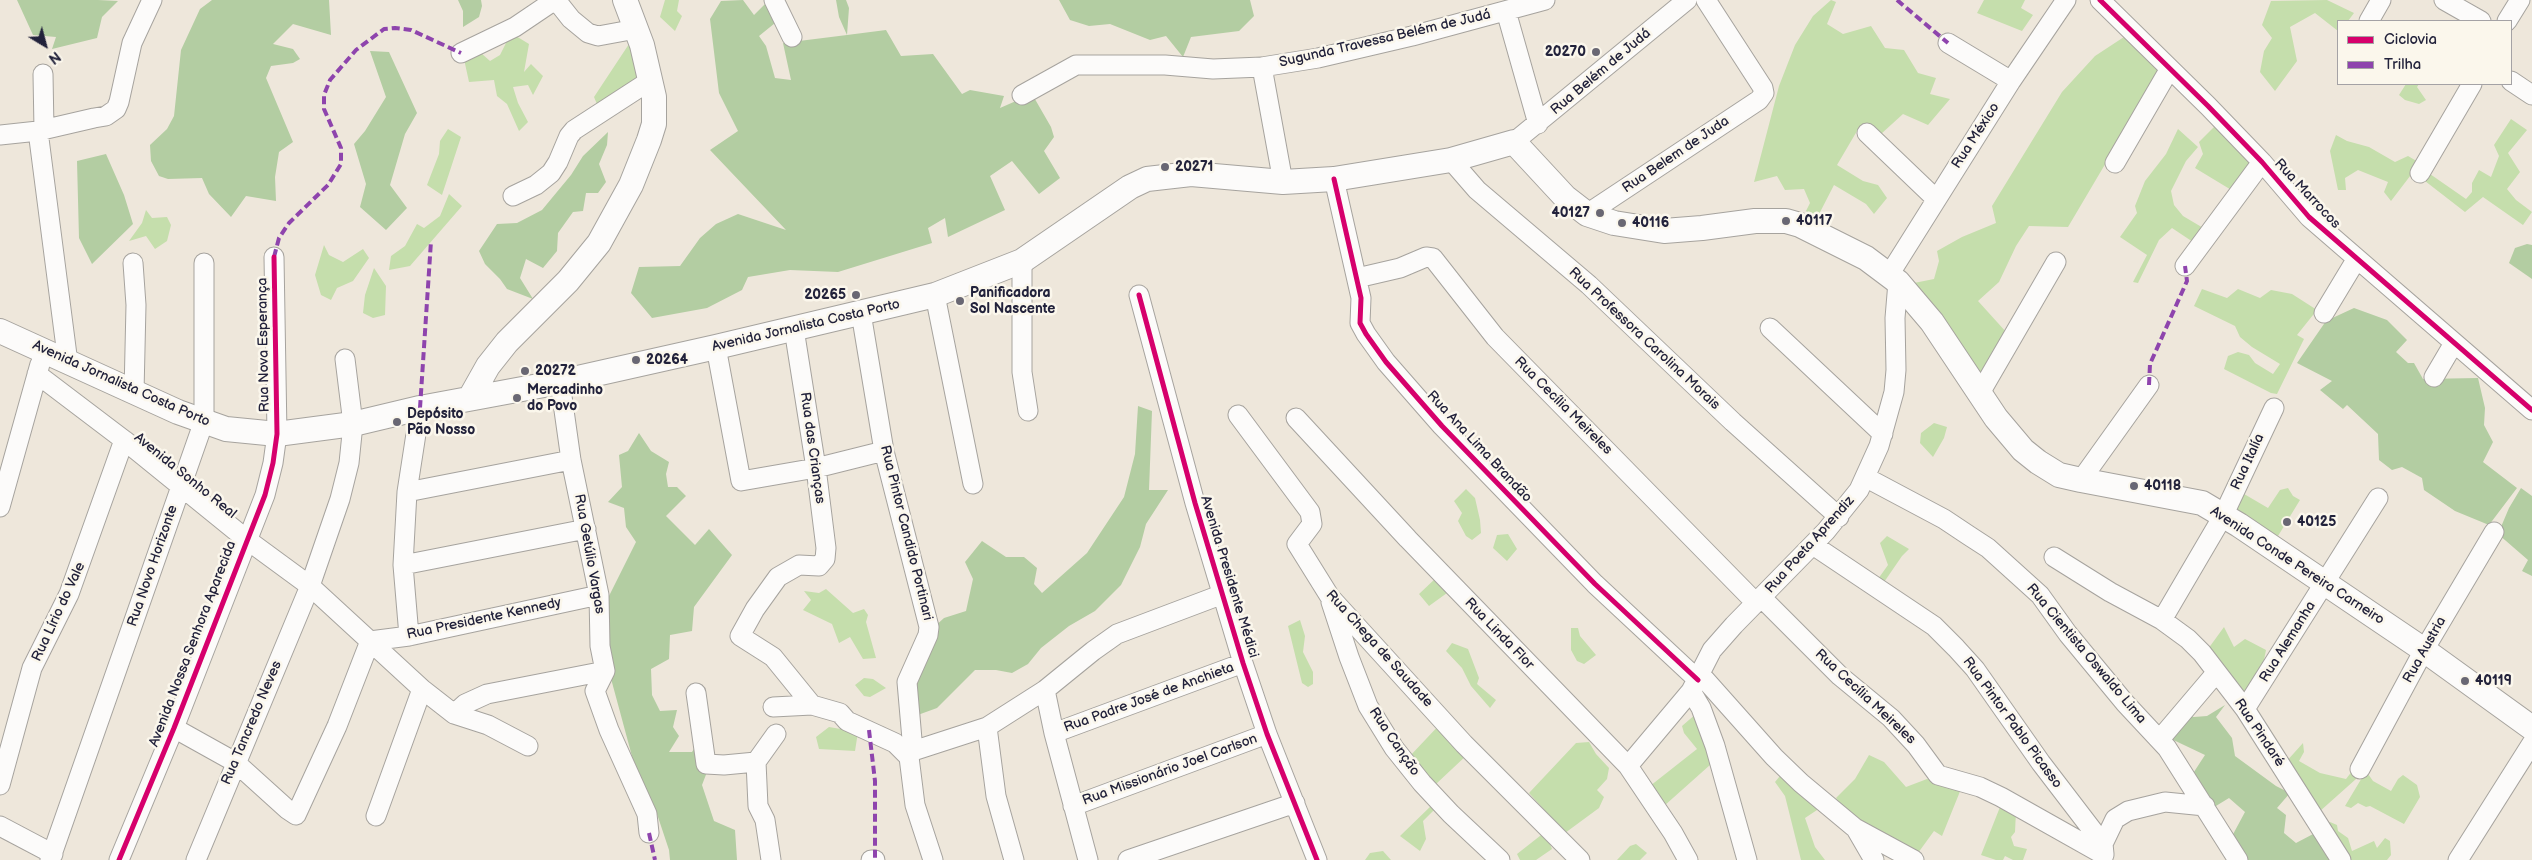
<!DOCTYPE html>
<html>
<head>
<meta charset="utf-8">
<style>
  body { margin:0 }
  #map { position:relative; width:2532px; height:860px; overflow:hidden; background:#eee7db; font-family:"Balsamiq Sans",sans-serif }
  canvas { display:block }
  .legend { position:absolute; left:2337px; top:20px; width:175px; height:65px; box-sizing:border-box; background:#fbf7ec; border:1px solid #a4a2a5; margin:0; padding:6px 9px; list-style:none; font-size:15px; color:#22223b }
  .legend li { display:flex; align-items:center; gap:10px; height:25px }
  .legend b { width:25px; border:1px solid #a4a2a5 }
  .north { position:absolute; left:20px; top:20px; width:50px; height:50px; -webkit-text-stroke:4px #fbf7ec; paint-order:stroke; rotate:143deg; font-size:14px; font-weight:700; line-height:20px; text-align:center; color:#22223b }
  .north::after { content:''; display:block; margin:auto; width:18px; height:22px; background:#22223b; clip-path:polygon(50% 0,100% 100%,50% 72%,0 100%) }
</style>
</head>
<body>
<div id="map">
<canvas width="2532" height="860"></canvas>
<ul class="legend">
<li><b style="height:6px;background:#d6006c"></b>Ciclovia</li>
<li><b style="height:6px;background:#8e44ad"></b>Trilha</li>
</ul>
<div class="north">N</div>
</div>
<script>
const c = document.querySelector('canvas').getContext('2d');
c.lineJoin = 'round';
function fillPath(path, color) { c.fillStyle = color; c.fill(path, 'evenodd'); }
const poly = rows => new Path2D(rows.map(r => 'M' + r).join(''));
function trace(path, color, width, dash) { c.strokeStyle = color; c.lineWidth = width; c.lineCap = dash ? 'butt' : 'round'; c.setLineDash(dash || []); c.stroke(path); }
function drawText(font, color, halo, rows, align = 'center') {
  c.font = font + ' "Balsamiq Sans",sans-serif'; c.lineWidth = 5; c.setLineDash([]); c.textBaseline = 'middle'; c.strokeStyle = halo; c.fillStyle = color; for (const [text, x, y, turn = 0] of rows) {
    c.save(); c.translate(x, y); c.rotate((+turn || 0) * Math.PI / 180); c.textAlign = isNaN(turn) ? turn : align; if (halo) c.strokeText(text, 0, 0); c.fillText(text, 0, 0); c.restore();
  }
}
fillPath(poly([
  [665,0,679,0,677,11,682,16,675,31,660,17],
  [1831,0,1836,2,1827,24,1843,34,1871,26,1885,48,1904,50,1918,73,1936,78,1930,94,1950,99,1928,125,1903,114,1881,134,1872,129,1857,131,1837,165,1863,181,1878,185,1887,198,1874,214,1866,204,1834,185,1816,220,1806,211,1810,203,1804,189,1785,190,1777,176,1754,182,1779,86,1795,45,1813,16],
  [1984,0,2025,0,2021,8,2033,15,2022,31,1977,13],
  [2327,0,2354,13,2348,21,2338,21,2338,31,2315,13,2290,27,2297,61,2275,91,2260,72,2264,51,2272,38,2262,25,2271,1],
  [511,33,529,44,524,72,531,64,543,76,533,95,528,85,513,87,518,103,528,122,519,131,507,104,497,96,494,80,469,82,464,59,481,53,490,61,500,55],
  [2127,35,2168,71,2107,161,2068,227,2029,226,2016,246,1999,282,1978,301,2007,333,1981,375,1914,283,1934,279,1939,261,1937,251,1962,237,1996,223,1992,206,2062,92,2095,56],
  [629,44,645,79,599,109,594,97],
  [2406,84,2419,84,2417,87,2426,100,2419,104,2405,100,2399,95],
  [2511,119,2527,130,2508,153,2520,172,2507,189,2516,200,2532,212,2523,225,2483,197,2465,212,2425,181,2430,174,2466,199,2472,192,2472,183,2479,170,2491,177,2499,156,2494,145],
  [2217,124,2241,148,2249,163,2233,191,2195,168,2203,154,2199,142],
  [448,129,461,137,442,195,427,185,439,154,440,141],
  [2178,129,2198,147,2186,161,2171,191,2174,205,2183,216,2210,232,2196,244,2172,228,2159,240,2138,283,2133,282,2147,255,2120,237,2137,213,2135,206,2145,181,2166,154],
  [2336,135,2347,141,2369,147,2395,162,2408,156,2420,163,2391,201,2384,192,2388,182,2358,170,2345,178,2346,190,2338,190,2330,151],
  [449,194,462,206,410,266,389,270,391,256,405,246,417,224,424,228,440,216],
  [146,210,152,218,167,217,171,225,167,241,155,249,146,236,129,241,142,223],
  [324,245,329,255,343,262,363,249,369,258,353,281,337,288,331,300,321,295,315,275],
  [374,268,386,286,385,315,373,318,363,313,365,295],
  [2202,289,2227,298,2238,289,2260,298,2271,290,2292,294,2317,310,2297,335,2304,339,2277,394,2271,393,2224,369,2228,356,2238,352,2249,355,2255,363,2273,374,2280,364,2252,347,2240,337,2235,326,2194,306],
  [1934,423,1947,427,1944,438,1933,457,1920,443,1921,433],
  [2288,488,2293,496,2300,500,2278,536,2238,513,2232,504,2239,491,2268,508,2280,490],
  [1466,489,1475,498,1480,520,1481,533,1472,540,1466,536,1458,521,1462,513,1454,501],
  [1508,534,1517,549,1507,561,1493,548,1497,535],
  [1887,536,1909,549,1902,556,1880,588,1878,579,1888,565,1880,543],
  [1437,577,1447,593,1429,606,1419,594],
  [826,589,853,613,864,609,868,615,866,622,876,658,863,659,850,637,839,643,832,624,803,610,811,600,804,591,819,593],
  [1300,620,1305,636,1303,652,1313,672,1313,684,1308,687,1302,683,1288,626],
  [2224,627,2234,647,2245,639,2266,650,2258,690,2238,695,2208,649],
  [1571,628,1578,628,1580,636,1596,655,1584,664,1577,661,1571,650],
  [1452,643,1468,649,1479,678,1477,684,1496,700,1490,708,1471,686,1462,668,1446,651],
  [864,678,873,679,886,688,870,697,864,696,855,685],
  [1697,713,1710,765,1664,806,1650,786,1697,749,1684,733,1682,726],
  [1443,721,1468,754,1436,784,1409,757],
  [829,727,858,732,855,751,819,749,816,737],
  [1589,742,1596,754,1609,768,1607,779,1597,790,1604,797,1599,808,1565,833,1529,793,1576,743],
  [2303,743,2304,752,2299,761,2320,773,2346,779,2356,766,2360,769,2356,779,2319,812,2285,763],
  [1869,755,1884,762,1906,787,1927,779,1963,784,1942,836,1934,831,1918,853,1862,832,1836,798,1855,779],
  [1784,771,1820,808,1805,818,1815,847,1825,860,1801,860,1785,796,1775,782],
  [2366,771,2373,781,2391,791,2398,779,2403,775,2417,785,2420,797,2404,824,2370,806,2366,807,2358,803,2351,808,2345,806],
  [2002,802,2016,811,2015,832,2011,837,2014,846,2027,849,2023,860,2013,860,2005,856,2003,860,1996,860,1981,855],
  [1434,803,1438,806,1423,821,1426,839,1420,851,1400,836],
  [2330,822,2337,825,2338,831,2348,838,2352,851,2374,841,2377,848,2385,838,2390,841,2391,855,2387,860,2335,860,2317,832],
  [1545,832,1552,849,1536,860,1520,860,1517,854],
  [1636,844,1647,853,1640,860,1617,860,1630,846],
  [1383,851,1391,860,1365,860,1370,853]
]), '#c5deac');
fillPath(poly([
  [17,0,98,0,118,1,102,17,97,38,52,49,56,37,33,35],
  [329,0,331,35,293,24,273,44,293,49,300,59,293,63,271,66,266,78,293,142,279,152,275,177,276,201,246,196,231,217,209,194,202,178,168,179,159,176,151,161,150,145,167,129,174,116,181,50,200,9,212,0],
  [458,0,481,0,482,6,479,17,463,27,463,11],
  [743,0,754,15,769,0,780,19,759,36,766,46,775,78,791,80,783,43,847,35,839,17,836,0,846,0,849,8,847,35,886,30,901,56,933,54,962,94,970,90,1004,96,1000,108,1032,94,1051,127,1054,137,1044,151,1060,178,1039,194,1012,161,990,176,1005,210,948,237,945,218,928,228,932,243,838,272,790,270,748,277,742,290,707,308,652,318,631,293,639,267,680,266,700,238,716,224,738,214,786,230,710,150,738,131,719,93,710,19,721,1],
  [1059,0,1250,0,1254,16,1239,31,1191,37,1183,57,1166,36,1150,40,1110,24,1089,26,1070,20],
  [370,51,389,52,417,113,405,134,390,185,407,208,386,230,360,207,366,184,354,144,365,131,386,97],
  [608,132,607,145,599,164,606,182,598,193,586,193,583,211,573,212,558,233,557,251,543,268,526,259,520,278,533,299,507,289,500,279,485,264,479,251,497,224,517,223,542,210,571,175,583,156],
  [106,154,124,195,133,224,92,264,79,238,77,161],
  [2527,244,2532,245,2532,279,2509,263,2515,248],
  [2354,308,2387,320,2407,340,2396,352,2408,363,2414,363,2423,379,2478,378,2485,408,2484,425,2493,442,2483,462,2517,488,2489,525,2455,511,2424,490,2422,478,2402,467,2392,470,2379,460,2378,434,2347,405,2343,409,2320,390,2332,381,2297,363,2326,321],
  [1138,406,1152,411,1149,490,1168,490,1146,524,1140,547,1121,585,1095,611,1069,626,1041,648,1028,664,1012,673,996,670,975,670,937,708,915,716,918,667,933,628,944,618,966,611,973,579,965,562,982,541,1006,557,1024,557,1037,568,1034,584,1042,593,1087,553,1124,497,1135,454],
  [639,433,651,451,669,462,666,474,668,487,677,487,686,496,666,516,695,545,709,529,732,555,694,607,692,631,670,635,669,659,651,669,652,695,660,711,677,710,673,727,679,736,669,752,692,752,697,744,707,772,702,785,714,821,735,830,737,860,670,860,669,850,656,811,633,760,603,649,604,606,636,542,626,527,624,508,608,502,622,487,619,455,628,451],
  [2521,488,2532,496,2532,576,2522,571,2528,560,2498,534,2509,508],
  [2225,705,2216,717,2232,738,2235,756,2276,786,2290,793,2277,808,2286,815,2284,833,2296,843,2317,832,2335,860,2245,860,2231,838,2245,812,2229,798,2211,809,2190,778,2205,755,2165,736,2182,714,2194,717,2207,716]
]), '#b3cda2');
const minor = poly([
  [556,0,571,19,588,33,598,36,636,29],
  [774,0,792,37],
  [2100,0,2208,106,2262,162,2309,217,2532,410],
  [2444,0,2481,21],
  [1506,11,1538,124],
  [2369,21,2381,0],
  [2507,21,2520,0],
  [1948,43,2011,81],
  [461,53,515,27,555,0],
  [1262,67,1283,182],
  [43,74,44,130],
  [2511,81,2532,95],
  [1022,95,1076,65,1165,65,1213,69,1262,67,1318,58,1412,36,1545,0],
  [38,131,68,363],
  [1867,133,1936,199],
  [0,135,38,131,94,118,106,116,116,109,119,102,132,43,152,0],
  [1514,142,1687,0],
  [1451,160,1477,190,1589,285,1733,422,1839,517],
  [2115,163,2169,70],
  [2420,173,2472,84],
  [1334,179,1361,298,1360,323,1366,334,1386,362,1442,426,1595,584,1698,680],
  [513,196,536,185,551,173,558,162,569,136,574,130,651,80],
  [1587,214,1759,100,1764,93,1763,88,1706,0],
  [1022,261,1022,372,1028,411],
  [133,263,136,305,134,393],
  [2185,266,2262,162],
  [1889,275,2011,81,2066,0],
  [1357,278,1400,268,1426,257,1433,258,1495,337,1756,603],
  [935,295,973,484],
  [1139,295,1195,503,1243,663,1267,734,1317,860],
  [861,313,884,451,929,627,928,635,907,682,913,751],
  [2324,313,2356,260],
  [1770,328,1883,434],
  [794,329,816,468,826,548,825,559,819,566,799,565,778,577,755,609,740,636,773,657,812,705],
  [716,347,741,481,816,468,884,451],
  [37,374,124,440,246,539,310,586,422,689,454,714,488,725,528,746],
  [2434,377,2454,343],
  [560,382,571,460,599,595,600,646,605,671,595,691,609,730,647,814,649,833],
  [1980,393,2056,262],
  [1238,415,1310,512,1312,524,1297,544,1330,597,1464,744,1580,860],
  [1296,418,1408,539,1628,766,1673,833,1688,860],
  [1865,477,1944,519,1968,535,1988,548,2040,595,2068,634,2125,703,2167,748,2238,860],
  [2081,480,2149,385],
  [407,492,571,460],
  [0,507,40,364],
  [1813,545,1934,626,1956,648,1975,669,2041,763,2103,844],
  [2054,557,2110,592,2162,620,2188,639,2202,653,2245,709,2341,860],
  [403,565,586,529],
  [1762,598,1840,676,1891,718,1916,745,1938,775,1980,787,2001,797,2104,855],
  [1331,602,1349,657,1368,706,1394,748,1422,783,1451,814,1500,860],
  [2162,620,2223,516,2274,408],
  [409,636,403,565,407,492,420,408],
  [1701,675,1774,757,1801,783,1855,828,1914,860],
  [1045,690,1054,733,1088,860],
  [1691,691,1701,708,1715,746,1747,860],
  [696,693,706,764,724,765,756,762],
  [773,707,812,705,840,713,847,721,895,743,909,757],
  [2245,709,2378,498],
  [454,714,465,704,487,694,605,671],
  [987,727,996,796,1014,860],
  [174,728,235,762,287,809,296,815,337,726,370,641,409,636,599,595],
  [1054,733,1243,663],
  [2160,739,2216,673],
  [909,757,913,751,987,727,1045,690,1093,651,1117,634,1223,594],
  [909,757,915,805,933,860],
  [1628,766,1691,691,1712,650,1734,625,1826,531,1859,490,1879,446,1894,392,1896,370,1895,318,1898,282],
  [2360,769,2424,650,2494,532],
  [0,785,32,668,69,594,124,440],
  [1073,806,1267,734],
  [376,816,422,689],
  [0,826,53,854],
  [1856,829,1874,860],
  [2104,854,2103,844,2115,819,2128,811,2165,802,2205,806],
  [50,860,204,421,204,263],
  [119,860,174,728,265,495,273,463,277,434,274,257],
  [196,860,310,586,340,499,349,463,353,424,345,359],
  [771,860,765,820,758,806,756,762,776,734],
  [871,860,875,860],
  [1128,860,1295,803],
  [2458,860,2532,743]
]);
const major = poly([
  [0,331,178,412,226,429,277,434,353,424,420,408,560,382,716,347,935,295,1022,261,1130,187,1147,179,1191,174,1283,182,1334,179,1451,160,1514,142,1565,197,1587,214,1614,223,1664,231,1702,228,1755,221,1786,221,1800,225,1866,258,1898,282,1932,322,1996,418,2023,450,2038,462,2059,475,2081,480,2202,503,2239,525,2424,650,2532,728],
  [470,398,488,366,507,342,568,281,599,243,631,185,649,140,654,124,654,97,642,45,625,0]
]);
trace(minor, '#a6a39e', 21);
trace(major, '#a6a39e', 26);
trace(minor, '#fcfbfa', 19);
trace(major, '#fcfbfa', 24);
trace(poly([
  [1897,0,1948,43],
  [274,257,279,238,289,223,328,185,341,164,341,148,324,109,324,95,330,80,356,50,384,29,395,28,411,30,461,53],
  [2149,385,2150,364,2187,281,2185,266],
  [420,408,431,241],
  [869,730,875,781,875,860],
  [649,833,655,860]
]), '#8e44ad', 4, [8, 4]);
trace(poly([
  [2100,0,2208,106,2262,162,2309,217,2532,410],
  [1334,179,1361,298,1360,323,1366,334,1386,362,1442,426,1595,584,1698,680],
  [1139,295,1195,503,1243,663,1267,734,1317,860],
  [119,860,174,728,265,495,273,463,277,434,274,257]
]), '#d6006c', 5);
for (const [x, y, r, color] of [
  [1596,52,5,"#696773"],
  [1165,167,5,"#696773"],
  [1600,213,5,"#696773"],
  [1786,221,5,"#696773"],
  [1622,223,5,"#696773"],
  [856,295,5,"#696773"],
  [960,301,5,"#696773"],
  [636,360,5,"#696773"],
  [525,371,5,"#696773"],
  [517,398,5,"#696773"],
  [397,422,5,"#696773"],
  [2134,486,5,"#696773"],
  [2287,522,5,"#696773"],
  [2465,681,5,"#696773"]
]) { const dot = new Path2D(); dot.arc(x, y, r, 0, 2 * Math.PI); c.fillStyle = color; c.fill(dot); trace(dot, '#fbf7ec', 2); }
drawText('14px', '#22223b', '#fbf7ec', [
  ["Sugunda Travessa Belém de Judá",1385,39,-13],
  ["Rua Belém de Judá",1601,72,-40],
  ["Rua México",1976,136,-57],
  ["Rua Belem de Juda",1676,155,-34],
  ["Rua Marrocos",2307,194,47],
  ["Avenida Jornalista Costa Porto",806,326,-13],
  ["Rua Professora Carolina Morais",1644,339,43],
  ["Rua Nova Esperança",264,345,-91],
  ["Avenida Jornalista Costa Porto",121,384,24],
  ["Rua Cecília Meireles",1563,406,45],
  ["Rua Ana Lima Brandão",1479,447,47],
  ["Rua das Crianças",812,448,82],
  ["Rua Italía",2248,462,-65],
  ["Avenida Sonho Real",185,476,39],
  ["Rua Pintor Candido Portinari",906,533,76],
  ["Rua Poeta Aprendiz",1810,545,-48],
  ["Rua Getúlio Vargas",589,554,80],
  ["Rua Novo Horizonte",153,566,-71],
  ["Avenida Conde Pereira Carneiro",2297,566,33],
  ["Avenida Presidente Médici",1229,577,73],
  ["Rua Lírio do Vale",59,612,-65],
  ["Rua Presidente Kennedy",484,619,-12],
  ["Rua Linda Flor",1499,634,46],
  ["Rua Alemanha",2288,642,-58],
  ["Avenida Nossa Senhora Aparecida",193,644,-69],
  ["Rua Chega de Saudade",1379,649,48],
  ["Rua Austria",2425,650,-61],
  ["Rua Cientista Oswaldo Lima",2086,654,50],
  ["Rua Cecília Meireles",1865,697,43],
  ["Rua Padre José de Anchieta",1149,698,-20],
  ["Rua Tancredo Neves",252,723,-67],
  ["Rua Pintor Pablo Picasso",2012,723,54],
  ["Rua Pindaré",2259,733,56],
  ["Rua Canção",1394,742,56],
  ["Rua Missionário Joel Carlson",1170,770,-20]
]);
drawText('bold 14px', '#22223b', '#fbf7ec', [
  ["20270",1586,52,"right"],
  ["20271",1175,167],
  ["40127",1590,213,"right"],
  ["40117",1796,221],
  ["40116",1632,223],
  ["Panificadora",970,293],
  ["Sol Nascente",970,309],
  ["20265",846,295,"right"],
  ["20264",646,360],
  ["20272",535,371],
  ["Mercadinho",527,390],
  ["do Povo",527,406],
  ["Depósito",407,414],
  ["Pão Nosso",407,430],
  ["40118",2144,486],
  ["40125",2297,522],
  ["40119",2475,681]
], 'left');
</script>
</body>
</html>
